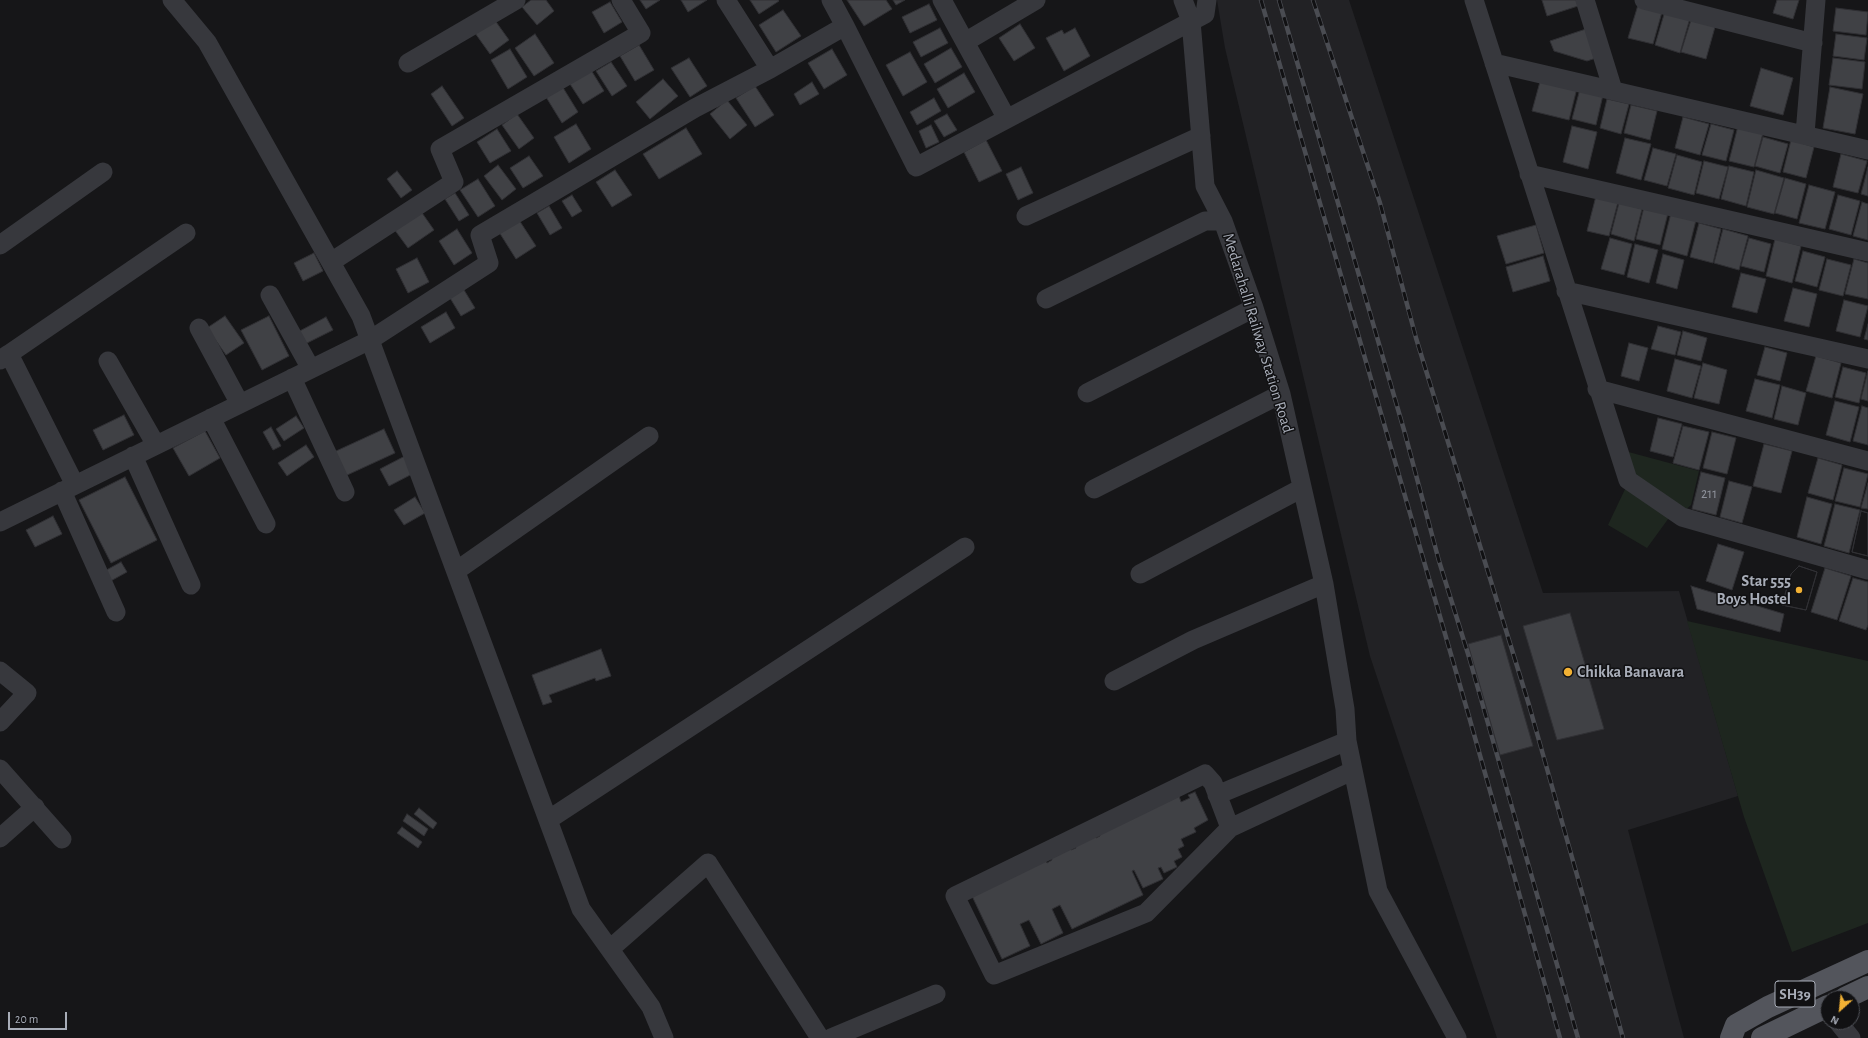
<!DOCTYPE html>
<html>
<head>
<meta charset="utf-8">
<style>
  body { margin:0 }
  #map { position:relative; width:1868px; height:1038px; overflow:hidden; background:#161618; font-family:"Alegreya Sans",sans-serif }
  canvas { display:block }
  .north { position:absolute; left:1820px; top:990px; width:40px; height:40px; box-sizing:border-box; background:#111113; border:1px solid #4d4f55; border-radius:50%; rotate:207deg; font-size:11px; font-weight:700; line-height:16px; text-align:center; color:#a8adb8 }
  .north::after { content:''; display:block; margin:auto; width:14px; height:18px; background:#f2b134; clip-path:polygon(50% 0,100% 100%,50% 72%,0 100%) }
  .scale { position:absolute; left:8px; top:1012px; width:59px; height:18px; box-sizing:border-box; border:2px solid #a8adb8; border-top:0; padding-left:5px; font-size:12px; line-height:14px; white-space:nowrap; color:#a8adb8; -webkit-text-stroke:3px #111113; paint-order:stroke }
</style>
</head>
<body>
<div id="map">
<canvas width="1868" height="1038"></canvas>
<div class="north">N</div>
<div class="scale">20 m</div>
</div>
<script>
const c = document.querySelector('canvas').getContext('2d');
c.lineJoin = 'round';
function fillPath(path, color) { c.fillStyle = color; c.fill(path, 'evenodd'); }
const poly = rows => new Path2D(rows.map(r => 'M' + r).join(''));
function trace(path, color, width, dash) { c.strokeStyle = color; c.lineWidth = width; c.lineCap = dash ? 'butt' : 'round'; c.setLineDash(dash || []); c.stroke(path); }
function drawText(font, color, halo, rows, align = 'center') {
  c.font = font + ' "Alegreya Sans",sans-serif'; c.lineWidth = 3; c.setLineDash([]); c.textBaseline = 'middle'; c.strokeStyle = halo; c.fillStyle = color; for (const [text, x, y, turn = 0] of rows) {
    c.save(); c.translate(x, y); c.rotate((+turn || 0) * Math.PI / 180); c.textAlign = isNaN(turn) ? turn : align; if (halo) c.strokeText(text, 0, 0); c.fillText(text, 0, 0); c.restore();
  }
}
fillPath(poly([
  [1217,0,1349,0,1543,593,1679,591,1738,796,1628,830,1684,1038,1497,1038,1370,656,1225,48]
]), '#222225');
fillPath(poly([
  [1621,450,1699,471,1691,505,1681,514,1631,478],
  [1627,485,1671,515,1647,548,1608,525],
  [1687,621,1868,661,1868,923,1792,952,1744,817]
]), '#1e261f');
const building = poly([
  [531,0,546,0,554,11,537,25,522,7,531,0],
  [640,0,660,0,646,9,640,0],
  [681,0,707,0,688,12,681,0],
  [750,0,778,0,779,1,759,14,750,0],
  [847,0,886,0,892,9,864,26,847,0],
  [893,0,905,0,896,5,893,0],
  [1542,0,1576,0,1578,6,1547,16,1542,0],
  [1777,0,1799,0,1793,19,1773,13,1777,0],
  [610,2,622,22,604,33,592,12,610,2],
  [929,4,937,20,910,33,902,17,929,4],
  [1638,5,1662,12,1653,44,1628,38,1638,5],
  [1836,8,1868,12,1866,35,1833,31,1836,8],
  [783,10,801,36,776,52,759,25,783,10],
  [1665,11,1690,18,1680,53,1655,45,1665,11],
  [494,19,509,40,490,54,475,33,494,19],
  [1691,20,1715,27,1706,59,1681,52,1691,20],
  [1020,24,1035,48,1014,61,999,38,1020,24],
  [940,28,948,43,921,57,913,42,940,28],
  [1075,28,1090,56,1064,71,1046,38,1062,30,1064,34,1075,28],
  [1586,29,1596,58,1587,61,1554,51,1550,41,1586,29],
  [535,34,554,63,534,76,515,48,535,34],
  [1836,34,1867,38,1864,60,1833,56,1836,34],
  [639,45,654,70,635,81,620,56,639,45],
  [951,48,962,67,935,83,924,64,951,48],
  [510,49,527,77,508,89,491,60,510,49],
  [832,49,847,75,824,89,808,63,832,49],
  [910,52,927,82,903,96,886,65,910,52],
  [689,58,707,86,690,97,671,68,689,58],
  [1833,58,1865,62,1862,89,1829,85,1833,58],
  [611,62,627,86,612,96,596,71,611,62],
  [1761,68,1793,78,1783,115,1750,106,1761,68],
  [591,70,604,91,583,104,570,84,591,70],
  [964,73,975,92,948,108,937,89,964,73],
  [1541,78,1577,88,1569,120,1532,111,1541,78],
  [663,79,678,96,650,119,636,102,663,79],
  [812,82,819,94,800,105,794,94,812,82],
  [442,86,464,118,452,126,431,94,442,86],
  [562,86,578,112,562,123,546,97,562,86],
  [755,86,774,115,755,127,736,98,755,86],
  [1830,87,1863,94,1855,134,1823,128,1830,87],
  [1580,89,1603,95,1596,125,1572,119,1580,89],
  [934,98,941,111,917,125,910,112,934,98],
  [1607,99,1629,104,1621,134,1600,128,1607,99],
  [727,100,747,125,730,139,710,114,727,100],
  [1631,105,1657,111,1650,140,1624,133,1631,105],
  [517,114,534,138,519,149,502,125,517,114],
  [947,114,957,130,944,137,934,121,947,114],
  [1683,117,1709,124,1700,155,1675,148,1683,117],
  [576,124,591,149,569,163,554,137,576,124],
  [1711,124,1734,130,1726,161,1702,155,1711,124],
  [931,125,939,142,926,148,919,131,931,125],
  [1572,126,1597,132,1588,169,1563,162,1572,126],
  [1738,126,1763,133,1754,167,1729,161,1738,126],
  [686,128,702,154,659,179,643,154,686,128],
  [497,129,511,151,490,163,477,142,497,129],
  [1763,137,1788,144,1780,173,1755,166,1763,137],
  [1625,138,1651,144,1641,180,1616,173,1625,138],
  [986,140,1002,171,979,182,964,152,986,140],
  [1791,140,1814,147,1806,178,1783,172,1791,140],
  [1653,148,1676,154,1667,186,1644,180,1653,148],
  [1841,154,1867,161,1858,193,1833,187,1841,154],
  [1677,155,1702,162,1694,195,1668,188,1677,155],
  [529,156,543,176,523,188,510,168,529,156],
  [1704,161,1728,167,1719,199,1696,193,1704,161],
  [498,165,516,189,502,200,484,176,498,165],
  [1729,166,1754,172,1746,206,1721,199,1729,166],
  [1021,167,1033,193,1018,200,1006,174,1021,167],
  [1868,167,1868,196,1861,194,1868,167],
  [615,170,632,195,612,207,596,182,615,170],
  [1756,170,1784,178,1774,214,1747,207,1756,170],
  [397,171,412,190,401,198,387,179,397,171],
  [1785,178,1806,184,1797,219,1775,213,1785,178],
  [478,179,495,206,478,217,460,190,478,179],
  [1809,185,1835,192,1825,229,1799,223,1809,185],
  [455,193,469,215,459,221,445,199,455,193],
  [572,195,582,211,572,217,562,201,572,195],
  [1838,195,1860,201,1851,235,1829,229,1838,195],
  [1596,196,1618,202,1609,236,1587,231,1596,196],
  [1862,202,1868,204,1868,240,1853,236,1862,202],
  [1619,203,1642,209,1634,241,1611,234,1619,203],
  [549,206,562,228,550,235,537,213,549,206],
  [1644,207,1668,213,1660,245,1636,239,1644,207],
  [420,210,434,230,408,248,394,229,420,210],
  [1671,213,1696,220,1687,256,1662,249,1671,213],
  [519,220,536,246,516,259,499,232,519,220],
  [1699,223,1721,229,1713,263,1690,257,1699,223],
  [1536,225,1544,253,1506,264,1497,236,1536,225],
  [457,229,472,253,454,265,439,241,457,229],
  [1723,229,1748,236,1739,270,1714,263,1723,229],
  [1610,238,1632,244,1624,275,1601,269,1610,238],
  [1749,238,1771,244,1764,272,1741,266,1749,238],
  [1775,239,1801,246,1792,283,1766,276,1775,239],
  [1635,244,1658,250,1649,283,1627,277,1635,244],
  [1803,251,1825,257,1817,287,1795,281,1803,251],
  [314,253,323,271,303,281,294,263,314,253],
  [1663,254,1684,260,1677,289,1656,283,1663,254],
  [1543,256,1550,281,1513,292,1506,267,1543,256],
  [417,258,429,282,408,293,396,269,417,258],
  [1827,259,1851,265,1843,296,1819,290,1827,259],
  [1854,259,1868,263,1868,299,1845,294,1854,259],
  [1741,273,1766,279,1757,313,1732,307,1741,273],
  [461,285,475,308,461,316,447,293,461,285],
  [1793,288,1817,294,1809,327,1784,321,1793,288],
  [1844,300,1868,306,1860,337,1836,331,1844,300],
  [446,312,455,328,430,343,421,327,446,312],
  [225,316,244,343,226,355,207,328,225,316],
  [269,316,289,356,262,370,241,330,269,316],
  [326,317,333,330,303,345,296,333,326,317],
  [1868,324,1868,340,1864,339,1868,324],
  [1658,326,1681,332,1675,355,1651,349,1658,326],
  [1683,331,1707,338,1701,361,1677,355,1683,331],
  [1629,343,1648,348,1639,381,1621,376,1629,343],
  [1765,347,1787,353,1780,381,1757,375,1765,347],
  [1816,356,1841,363,1832,398,1806,391,1816,356],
  [1675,359,1701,366,1692,398,1667,391,1675,359],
  [1703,363,1727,370,1719,404,1694,398,1703,363],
  [1843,367,1866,373,1859,403,1835,397,1843,367],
  [1868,371,1868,401,1861,399,1868,371],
  [1755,379,1780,385,1772,418,1746,411,1755,379],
  [1782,386,1806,393,1798,425,1774,419,1782,386],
  [1835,401,1859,407,1850,442,1826,435,1835,401],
  [1862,406,1868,408,1868,445,1853,441,1862,406],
  [124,415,134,435,103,450,93,430,124,415],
  [296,416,304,428,284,441,276,429,296,416],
  [1658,418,1682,424,1673,457,1650,451,1658,418],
  [1683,426,1709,432,1699,470,1673,463,1683,426],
  [271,427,281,446,273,450,263,432,271,427],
  [384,429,395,453,345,476,334,452,384,429],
  [205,431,220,458,189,476,173,448,205,431],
  [1712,432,1736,438,1727,474,1703,468,1712,432],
  [1764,444,1792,451,1781,493,1753,486,1764,444],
  [306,445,314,457,287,476,278,463,306,445],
  [405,456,414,473,389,486,380,469,405,456],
  [1818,458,1842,465,1833,500,1808,493,1818,458],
  [1844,468,1868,474,1860,507,1835,501,1844,468],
  [1701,472,1725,478,1716,515,1692,509,1701,472],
  [125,477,157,540,111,563,79,500,125,477],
  [1729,481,1752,487,1742,523,1720,517,1729,481],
  [1868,483,1868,509,1861,508,1868,483],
  [415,497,425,513,404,525,394,510,415,497],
  [1807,497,1832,504,1821,544,1797,537,1807,497],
  [1835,504,1860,510,1849,553,1824,546,1835,504],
  [1861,511,1868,513,1868,556,1852,552,1861,511],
  [1861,511,1868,513,1868,556,1852,552,1861,511],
  [53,516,62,534,35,547,26,530,53,516],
  [1718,544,1744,552,1732,590,1706,581,1718,544],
  [121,562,127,572,107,583,101,573,121,562],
  [1799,566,1817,572,1806,610,1782,605,1791,574,1799,566],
  [1799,566,1817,572,1806,610,1782,605,1791,574,1799,566],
  [1825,568,1851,576,1837,620,1811,612,1825,568],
  [1853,578,1868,582,1868,625,1866,630,1839,621,1853,578],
  [1691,586,1784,614,1780,632,1697,609,1691,586],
  [1570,613,1604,729,1557,740,1523,626,1570,613],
  [1501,635,1533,746,1500,755,1468,644,1501,635],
  [601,649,611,676,596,681,595,678,549,695,552,702,543,705,532,675,601,649],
  [1195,792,1208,820,1194,828,1196,832,1181,839,1184,846,1178,849,1182,857,1174,861,1177,867,1164,873,1161,867,1158,868,1163,879,1143,888,1134,870,1132,871,1143,895,1072,929,1060,905,1052,909,1063,933,1041,944,1029,920,1020,924,1030,946,1002,959,972,896,1045,860,1047,863,1052,860,1051,857,1070,848,1071,850,1076,848,1075,846,1095,836,1096,838,1100,836,1100,834,1179,796,1181,802,1190,798,1188,795,1195,792],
  [419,808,437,823,433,829,414,814,419,808],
  [407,814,428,829,424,836,403,821,407,814],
  [402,827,422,842,418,848,397,833,402,827]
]);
fillPath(building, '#404145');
trace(building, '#303034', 1);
trace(poly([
  [172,0,207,42,361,316,581,909,651,1007,664,1038],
  [726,0,770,69],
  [831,0,845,26],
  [942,0,1007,119],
  [1183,0,1191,21,1205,186,1223,221,1254,308,1281,394,1324,584,1345,709,1347,741,1378,891,1457,1038],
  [1474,0,1628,480,1682,517,1868,570],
  [1585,0,1613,90],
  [1644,0,1813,43],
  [965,42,1036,0],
  [408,63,516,0],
  [1494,63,1868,150],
  [1805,134,1816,0],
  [1529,174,1868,252],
  [1026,216,1201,136],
  [0,245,103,172],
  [331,262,454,182,440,149,641,33,621,0],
  [1566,291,1868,359],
  [270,295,311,369],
  [1046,299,1205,221,1223,221],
  [199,328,240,404],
  [9,354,186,233],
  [0,360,9,354,75,485],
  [108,361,156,445],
  [292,378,345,492],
  [1597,389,1868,461],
  [1087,393,1254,308],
  [211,418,266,524],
  [133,456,191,585],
  [1094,489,1281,394],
  [62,491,116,612],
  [0,522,370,340,489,263,480,235,695,108,770,69,845,26,916,167,1205,14,1207,0],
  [456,571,649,436],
  [1140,574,1302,488],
  [0,671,27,693,0,722],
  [1114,681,1193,640,1324,584],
  [0,769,62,839],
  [1217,795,1347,741],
  [548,820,965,547],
  [1230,828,1213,783,1205,774,955,896,994,975,1146,913,1230,828,1352,771],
  [0,838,35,807],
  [610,949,708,863,820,1038],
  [1838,1022,1851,1038],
  [831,1038,936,994]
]), '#37383d', 19);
trace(poly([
  [1845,998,1868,987],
  [1731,1038,1736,1025,1768,1007,1868,961],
  [1762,1038,1828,1006]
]), '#53555c', 22);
const rail = poly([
  [1261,0,1468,713,1560,1038],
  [1279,0,1404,430,1439,561,1469,657,1578,1038],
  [1313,0,1380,203,1416,338,1529,705,1623,1038]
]);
trace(rail, '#4a4c52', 4.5);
trace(rail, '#111113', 3, [9]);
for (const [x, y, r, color] of [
  [1799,590,4,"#f2b134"],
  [1568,672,5,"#f2b134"]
]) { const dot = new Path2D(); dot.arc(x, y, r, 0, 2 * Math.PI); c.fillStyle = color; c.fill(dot); trace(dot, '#111113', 1.5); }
drawText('14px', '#8e929b', null, [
  ["211",1709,494]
]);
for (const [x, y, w] of [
  [1795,994,40]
]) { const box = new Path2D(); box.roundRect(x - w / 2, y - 13, w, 26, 3); c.fillStyle = '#111113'; c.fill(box); trace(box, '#a8adb8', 1); }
drawText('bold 15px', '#a8adb8', null, [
  ["SH39",1795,994]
]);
drawText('16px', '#a8adb8', '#111113', [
  ["Medarahalli Railway Station Road",1258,333,73]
]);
drawText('bold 16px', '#a8adb8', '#111113', [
  ["Star 555",1791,581],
  ["Boys Hostel",1791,599],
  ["Chikka Banavara",1577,672,"left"]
], 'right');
</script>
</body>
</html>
